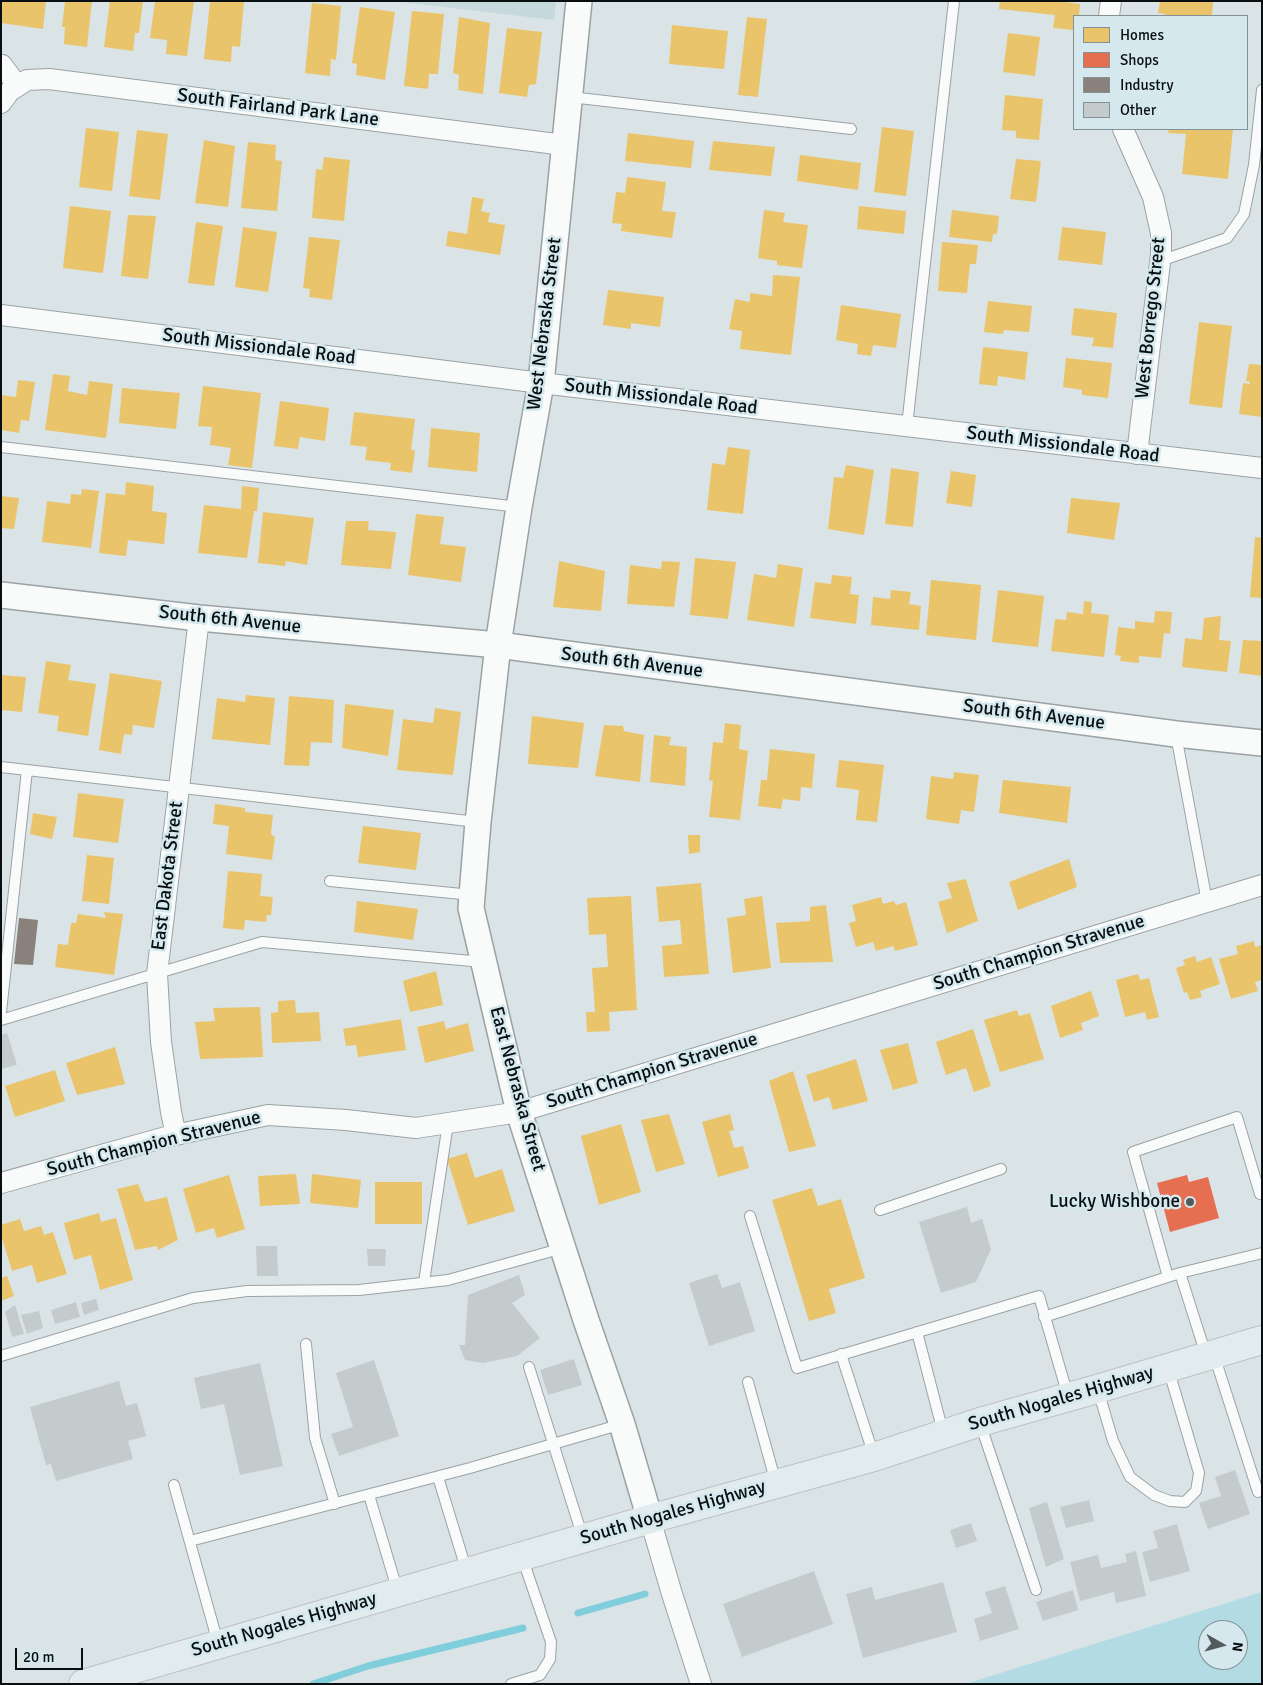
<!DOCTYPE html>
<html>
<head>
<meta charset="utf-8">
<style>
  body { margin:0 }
  #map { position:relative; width:1263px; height:1685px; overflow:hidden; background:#dae4e7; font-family:Signika,sans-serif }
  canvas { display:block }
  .frame { position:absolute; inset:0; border:2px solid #090f11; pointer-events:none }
  .legend { position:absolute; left:1073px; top:15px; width:175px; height:115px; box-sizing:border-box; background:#d4e8ed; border:1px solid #839195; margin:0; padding:6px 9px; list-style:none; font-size:15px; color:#090f11 }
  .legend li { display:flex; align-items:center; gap:10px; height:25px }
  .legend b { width:25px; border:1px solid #839195 }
  .north { position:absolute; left:1198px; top:1620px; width:50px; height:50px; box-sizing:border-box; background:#d4e8ed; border:1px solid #839195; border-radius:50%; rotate:97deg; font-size:14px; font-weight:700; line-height:20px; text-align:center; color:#090f11 }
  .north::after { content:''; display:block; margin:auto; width:18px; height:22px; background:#525a5c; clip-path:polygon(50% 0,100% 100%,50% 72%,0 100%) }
  .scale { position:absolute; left:15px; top:1648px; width:68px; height:22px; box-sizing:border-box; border:2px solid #090f11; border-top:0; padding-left:6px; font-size:15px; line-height:18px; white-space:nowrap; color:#090f11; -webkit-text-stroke:4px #d4e8ed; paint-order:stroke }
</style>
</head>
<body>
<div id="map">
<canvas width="1263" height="1685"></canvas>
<div class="frame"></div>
<ul class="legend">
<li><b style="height:14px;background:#e9c46a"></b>Homes</li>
<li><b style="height:14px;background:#e76f51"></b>Shops</li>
<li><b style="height:14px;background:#8a817c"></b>Industry</li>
<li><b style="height:14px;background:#c3cbcd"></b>Other</li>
</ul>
<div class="north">N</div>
<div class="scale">20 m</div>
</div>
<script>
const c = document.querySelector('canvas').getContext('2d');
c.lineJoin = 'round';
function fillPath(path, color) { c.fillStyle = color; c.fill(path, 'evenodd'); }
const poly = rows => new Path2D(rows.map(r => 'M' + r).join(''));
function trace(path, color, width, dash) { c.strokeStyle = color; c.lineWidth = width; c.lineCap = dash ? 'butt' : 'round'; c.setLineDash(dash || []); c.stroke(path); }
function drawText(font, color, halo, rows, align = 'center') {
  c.font = font + ' Signika,sans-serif'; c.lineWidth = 5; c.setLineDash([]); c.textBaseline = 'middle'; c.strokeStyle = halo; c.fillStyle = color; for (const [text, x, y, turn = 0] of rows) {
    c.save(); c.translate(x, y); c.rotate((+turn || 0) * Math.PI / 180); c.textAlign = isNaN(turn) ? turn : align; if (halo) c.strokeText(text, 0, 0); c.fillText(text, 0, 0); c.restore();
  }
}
fillPath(poly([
  [392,1,556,1,554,20]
]), '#c5d9dd');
fillPath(poly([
  [1262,1592,1262,1684,965,1684],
  [1208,1630,1238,1630,1238,1660,1208,1660]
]), '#b3dbe4');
fillPath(poly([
  [1,1,46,1,43,29,1,23],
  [65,1,92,1,87,47,64,44,65,27,62,27],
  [110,1,143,1,139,33,135,33,133,51,104,47],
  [155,1,194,1,187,56,166,54,167,40,150,38],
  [210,1,244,1,240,47,232,46,231,62,204,59],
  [1000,1,1057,1,1080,4,1079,16,1074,16,1074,30,1053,28,1055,15,999,9],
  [1160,1,1213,1,1212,16,1164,16,1165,14,1158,13],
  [312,3,341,6,336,60,331,59,330,76,305,73],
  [360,7,395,12,385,80,356,75,357,64,352,63],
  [412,11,444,14,438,74,429,74,428,89,404,86],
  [459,17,490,23,483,94,458,90,459,75,453,73],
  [747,17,767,19,758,97,738,95],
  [672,25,728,31,724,69,669,64],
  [507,28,542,32,536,84,529,85,527,97,499,93],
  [1008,33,1040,37,1035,76,1003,72],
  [1005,95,1043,99,1039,140,1016,138,1016,131,1002,130],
  [882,127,914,131,906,196,874,192],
  [86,128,119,132,112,191,79,187],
  [1169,129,1233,129,1228,179,1182,174,1186,134,1168,133],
  [137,130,168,134,160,200,129,196],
  [628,133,694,141,691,168,625,161],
  [204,140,235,146,228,207,195,203],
  [713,141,775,147,771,176,709,170],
  [248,142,276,145,275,160,282,161,277,211,241,208],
  [800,155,861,163,858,190,797,181],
  [324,157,350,160,344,221,312,218,316,169,322,170],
  [1016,159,1041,161,1036,202,1010,199],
  [627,177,666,182,662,211,676,212,672,238,621,231,622,224,612,223,616,192,625,193],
  [472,197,484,199,481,211,490,213,488,222,505,225,500,255,446,246,448,231,467,234],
  [70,206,111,211,103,273,63,268],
  [859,206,906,211,904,234,857,229],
  [764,210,785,213,783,222,808,225,802,268,777,265,777,261,758,258],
  [952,210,999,216,997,234,993,234,992,242,949,237],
  [128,215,156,216,148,279,121,276],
  [196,222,223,226,214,286,188,283],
  [243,227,277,232,268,292,235,287],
  [1062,227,1106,232,1102,265,1058,260],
  [309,237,340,240,332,300,309,297,310,289,303,288],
  [942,242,978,245,976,264,970,264,967,293,938,291],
  [773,275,800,277,791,355,740,349,742,331,729,329,735,299,750,302,750,293,772,296],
  [608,290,664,297,660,327,631,323,631,329,603,325],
  [988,301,1032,306,1029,332,1004,330,1003,334,984,332],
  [841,305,901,314,896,348,873,345,871,356,857,354,858,344,836,340],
  [1074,308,1117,313,1113,348,1092,346,1094,338,1071,335],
  [1199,322,1232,326,1222,408,1189,404],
  [983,347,1028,352,1025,380,998,376,997,386,979,384],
  [1066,358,1112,363,1108,398,1082,395,1082,390,1063,387],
  [1249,364,1262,365,1262,417,1239,414,1243,383,1250,384,1250,382,1246,381],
  [53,374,70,376,68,391,87,395,89,381,113,384,106,438,45,430],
  [18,380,35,382,29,421,21,420,19,433,1,430,1,395,16,397],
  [203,386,261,393,252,468,228,465,231,448,210,445,212,427,198,426],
  [122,388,180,393,176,429,119,423],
  [280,401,329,408,325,441,300,437,298,449,274,446],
  [354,412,415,419,411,450,415,450,412,473,390,470,391,463,365,460,367,447,350,445],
  [431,428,480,433,477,472,428,467],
  [728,447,750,450,743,514,707,510,712,463,725,465],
  [846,465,874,470,864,535,828,529,834,477,843,478],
  [891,468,919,472,913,527,885,524],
  [951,471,976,475,972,507,946,503],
  [126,482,154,486,152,511,167,513,164,544,128,540,126,556,99,553,106,493,125,495],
  [242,486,259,488,257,511,254,511,247,558,198,553,204,505,241,509],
  [82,489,99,491,91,548,42,542,47,501,70,504,71,494,81,495],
  [1,496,19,498,14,529,1,528],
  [1071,498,1120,503,1114,540,1067,533],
  [263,512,314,518,307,565,286,561,285,566,258,563],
  [416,514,444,517,440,544,466,547,461,582,408,575],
  [346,521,369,521,368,530,396,532,391,569,341,565],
  [1255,537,1262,538,1262,598,1250,597],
  [695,558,736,562,728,619,690,615],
  [559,561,605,571,601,611,553,607],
  [662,561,680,562,674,607,627,604,630,565,661,569],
  [778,564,803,568,794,627,747,620,754,574,776,578],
  [832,575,852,577,850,594,859,595,856,624,810,618,815,582,831,584],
  [931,580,981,585,976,640,926,635],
  [891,590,911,592,909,604,921,606,919,630,871,625,873,597,890,599],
  [998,590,1044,596,1038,647,992,642],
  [1084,601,1092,602,1091,613,1109,615,1104,657,1051,651,1055,619,1066,620,1067,612,1083,614],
  [1155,611,1172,612,1170,634,1164,633,1161,658,1139,656,1139,663,1120,661,1121,656,1115,655,1118,627,1135,629,1135,621,1154,623],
  [1221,616,1219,640,1231,641,1227,672,1182,667,1185,638,1202,640,1204,618],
  [1243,640,1262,641,1262,676,1239,673],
  [46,661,71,665,68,680,96,684,88,736,57,731,59,716,38,713],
  [110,673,162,681,154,728,133,725,132,735,124,734,121,754,99,750],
  [1,675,26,677,22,712,1,710],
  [246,695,275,698,270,745,212,739,217,698,245,702],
  [289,696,334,700,332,743,311,742,309,766,284,765],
  [345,704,394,710,388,756,342,748],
  [435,708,461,712,453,775,397,770,403,719,433,723],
  [532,716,584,723,578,768,528,764],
  [725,723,741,725,739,749,748,751,740,820,709,817,713,781,709,780,713,742,723,743],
  [604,725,623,726,624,731,644,735,640,782,595,776],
  [654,735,671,737,669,745,687,747,685,786,650,782],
  [770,749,815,754,812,788,801,787,800,801,783,799,781,809,758,806,761,780,767,780],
  [839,760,884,765,877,822,856,820,859,790,836,787],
  [954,772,979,775,974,812,961,810,959,824,926,819,931,776,953,779],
  [1003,780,1071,787,1067,823,999,813],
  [78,793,124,799,118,843,73,837],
  [215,804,245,808,245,812,273,815,271,834,275,837,272,860,226,854,229,826,213,824],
  [33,813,57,817,52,839,30,834],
  [363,826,421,833,416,870,358,863],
  [688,835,700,835,700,852,689,854],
  [87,855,114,858,109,904,82,901],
  [1069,859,1077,887,1018,910,1009,882],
  [228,871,262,874,260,896,273,897,271,915,267,915,266,922,245,920,244,930,223,928],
  [966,879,978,921,947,933,938,902,952,898,947,883],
  [701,883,709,974,664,977,662,946,682,944,680,920,659,922,656,887],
  [631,896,637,1010,609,1012,610,1031,587,1032,586,1012,595,1012,592,968,608,967,606,934,589,935,587,898],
  [762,896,771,968,733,973,727,918,746,915,744,899],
  [881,897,883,904,894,901,896,905,906,902,918,945,895,951,893,946,876,951,873,942,856,947,849,923,856,921,852,905],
  [357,901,418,909,413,940,354,932],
  [826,905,833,962,780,963,776,923,810,921,810,907],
  [104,912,123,914,114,975,55,967,58,944,68,945,71,923,76,923,78,914,106,918],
  [1254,941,1255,947,1262,945,1262,980,1255,982,1258,991,1231,999,1219,959,1238,954,1236,946],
  [1195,956,1197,962,1211,957,1220,984,1200,991,1202,997,1190,1000,1187,992,1184,993,1176,968,1185,965,1183,960],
  [436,971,443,1005,410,1012,403,981],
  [1138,974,1140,980,1149,978,1159,1017,1147,1020,1145,1012,1125,1017,1116,980],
  [1091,991,1099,1016,1081,1023,1083,1030,1060,1038,1051,1006],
  [295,1000,296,1013,319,1012,321,1041,272,1043,271,1013,278,1012,278,1001],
  [260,1007,263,1057,200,1059,195,1022,215,1021,213,1008],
  [1017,1010,1019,1016,1030,1013,1044,1059,1000,1072,984,1020],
  [401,1019,406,1050,358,1057,356,1045,346,1046,343,1029],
  [444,1021,446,1029,468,1023,474,1051,425,1063,417,1027],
  [973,1029,991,1086,974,1092,966,1068,946,1075,936,1042],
  [908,1043,918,1083,893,1090,880,1050],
  [115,1047,125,1084,77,1095,66,1063],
  [856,1059,868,1101,833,1110,829,1097,814,1102,806,1075],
  [55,1070,65,1101,15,1117,5,1086],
  [793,1071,816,1146,789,1152,769,1081],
  [669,1114,685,1164,656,1172,641,1120],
  [730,1114,734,1130,729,1131,734,1148,743,1146,749,1168,718,1177,702,1122],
  [621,1124,641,1192,599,1205,581,1136],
  [467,1153,475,1178,502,1169,515,1211,468,1225,447,1159],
  [296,1174,300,1204,260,1206,258,1176],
  [312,1174,361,1180,358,1208,310,1203],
  [229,1175,245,1229,217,1238,214,1228,196,1233,183,1189],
  [375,1182,422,1182,422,1224,375,1224],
  [138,1184,145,1202,167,1197,178,1240,158,1250,157,1246,135,1250,117,1189],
  [812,1188,818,1206,841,1199,865,1278,829,1289,836,1313,809,1321,772,1200],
  [99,1213,101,1222,116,1218,133,1280,100,1290,91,1255,74,1260,64,1223],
  [20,1219,24,1231,41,1226,44,1235,53,1232,67,1274,37,1283,32,1265,12,1271,1,1235,1,1225],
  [7,1276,14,1296,1,1301,1,1278]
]), '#e9c46a');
fillPath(poly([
  [1187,1175,1189,1182,1208,1177,1219,1218,1170,1232,1157,1183]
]), '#e76f51');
fillPath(poly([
  [19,918,38,920,33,965,14,964]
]), '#8a817c');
trace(poly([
  [578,1613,645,1594],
  [313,1684,368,1666,523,1628]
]), '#80cddc', 7);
fillPath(poly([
  [7,1033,17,1065,1,1069,1,1035],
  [967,1207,971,1223,982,1219,991,1249,976,1282,941,1293,919,1222],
  [256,1246,277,1246,278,1276,257,1276],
  [367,1249,386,1249,385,1266,368,1266],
  [717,1274,722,1288,740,1282,755,1331,709,1346,689,1283],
  [519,1275,525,1295,512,1303,540,1338,517,1356,483,1363,465,1360,459,1345,465,1345,468,1295],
  [96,1299,99,1310,84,1315,81,1303],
  [76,1302,80,1317,55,1324,51,1310],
  [15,1305,24,1334,12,1337,5,1312],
  [39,1311,43,1328,27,1334,21,1315],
  [574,1359,582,1385,548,1395,540,1370],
  [374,1360,399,1436,339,1456,331,1434,353,1427,336,1373],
  [260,1363,283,1466,240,1475,224,1404,201,1409,194,1378],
  [119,1381,126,1406,137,1403,146,1436,128,1441,133,1459,56,1481,51,1464,46,1465,30,1407],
  [1235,1470,1250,1514,1208,1529,1199,1503,1221,1496,1215,1477],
  [1089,1500,1094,1521,1066,1528,1060,1507],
  [1047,1502,1064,1559,1046,1567,1029,1508],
  [971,1523,977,1541,956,1548,950,1530],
  [1177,1524,1190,1571,1150,1582,1142,1552,1158,1548,1153,1531],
  [1136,1551,1146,1596,1116,1603,1114,1592,1080,1601,1070,1562,1098,1555,1101,1568,1127,1562,1125,1554],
  [814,1571,833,1624,742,1657,723,1604],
  [943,1582,957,1632,863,1658,846,1594,872,1587,875,1600],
  [1005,1586,1019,1629,980,1641,974,1619,992,1613,985,1592],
  [1073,1590,1078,1610,1043,1621,1036,1602]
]), '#c3cbcd');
const service = poly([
  [570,97,851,129],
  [1160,261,1227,238,1244,214,1254,165,1262,90],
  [907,426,954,1],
  [1,447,519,507],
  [1176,735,1207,902],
  [1,767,477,822],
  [330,881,472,895],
  [1,1012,27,770],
  [1,1020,262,942,483,962],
  [880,1210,1001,1169],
  [750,1216,797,1368,1039,1296,1068,1396],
  [1180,1273,1262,1253],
  [1168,1277,1133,1152,1237,1117,1260,1194],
  [424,1282,448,1123],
  [1044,1317,1180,1273,1206,1355],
  [917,1332,943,1432],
  [306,1344,315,1438,335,1504],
  [841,1354,874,1456],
  [1214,1355,1258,1492],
  [1,1356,193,1298,247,1291,359,1290,448,1280,563,1248],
  [529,1367,583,1538],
  [748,1382,776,1483],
  [1098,1390,1113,1441,1130,1477,1154,1495,1170,1501,1185,1502,1196,1491,1199,1473,1168,1368],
  [980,1423,1036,1590],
  [438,1477,467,1572],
  [174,1485,218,1643],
  [369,1495,398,1592],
  [190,1541,470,1468,622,1424],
  [511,1684,540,1675,550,1659,551,1642,522,1557]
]);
const minor = poly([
  [1109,16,1111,1],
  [2,65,17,85],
  [1,103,10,91,27,80,49,79,564,145],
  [1123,129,1153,197,1161,233,1161,254,1137,454],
  [1,315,541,383,1262,468],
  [176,1135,171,1112,161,1042,157,974,199,618],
  [1,1183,166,1137,268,1115,346,1120,416,1128,519,1112,1262,885],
  [650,1519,672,1594,701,1684]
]);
const tertiary = poly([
  [579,1,541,383,519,507,498,645,478,822,471,908,519,1112,586,1320,622,1424,650,1519],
  [1,595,199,618,498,645,1176,734,1262,743]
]);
const primary = poly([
  [83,1684,650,1519,874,1457,980,1422,1097,1389,1262,1340]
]);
trace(service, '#9aa2a4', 12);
trace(minor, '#9aa2a4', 22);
trace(tertiary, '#9aa2a4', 28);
trace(primary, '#bcc1c2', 30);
trace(service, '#f9fbfb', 10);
trace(minor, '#f9fbfb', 20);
trace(tertiary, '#f9fbfb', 25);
trace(primary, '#e2ecee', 28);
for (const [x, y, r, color] of [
  [1190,1202,5,"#525a5c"]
]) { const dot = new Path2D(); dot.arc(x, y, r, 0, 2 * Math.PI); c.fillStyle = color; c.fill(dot); trace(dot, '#d4e8ed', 2); }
drawText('19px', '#090f11', '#d4e8ed', [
  ["South Fairland Park Lane",278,108,7],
  ["West Borrego Street",1151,318,-84],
  ["West Nebraska Street",545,324,-83],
  ["South Missiondale Road",259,347,7],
  ["South Missiondale Road",661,397,7],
  ["South Missiondale Road",1063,445,7],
  ["South 6th Avenue",230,620,6],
  ["South 6th Avenue",632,663,7],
  ["South 6th Avenue",1034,715,7],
  ["East Dakota Street",168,876,-83],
  ["South Champion Stravenue",1039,953,-17],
  ["South Champion Stravenue",652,1071,-17],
  ["East Nebraska Street",517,1089,75],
  ["South Champion Stravenue",154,1144,-14],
  ["South Nogales Highway",1061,1399,-16],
  ["South Nogales Highway",673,1513,-16],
  ["South Nogales Highway",284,1625,-16]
]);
drawText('19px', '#090f11', '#d4e8ed', [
  ["Lucky Wishbone",1180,1202]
], 'right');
</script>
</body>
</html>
